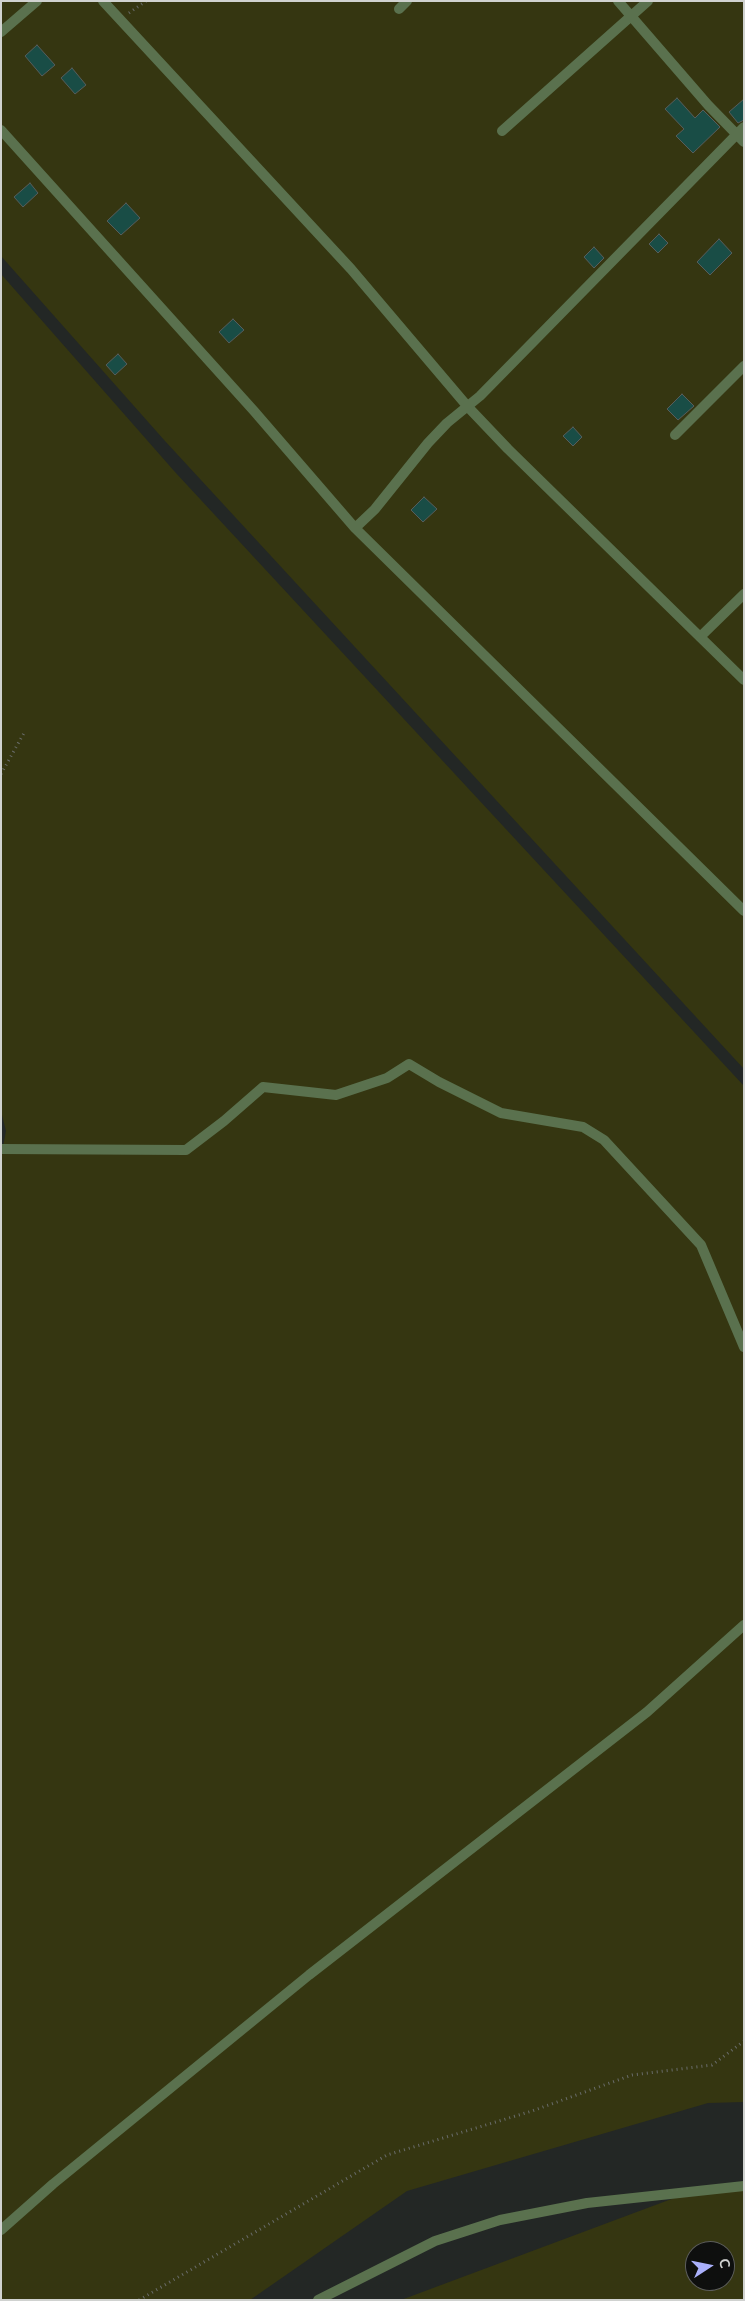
<!DOCTYPE html>
<html>
<head>
<meta charset="utf-8">
<style>
  body { margin:0 }
  #map { position:relative; width:745px; height:2301px; overflow:hidden; background:#232725; font-family:"Nunito Sans",sans-serif }
  canvas { display:block }
  .frame { position:absolute; inset:0; border:2px solid #d0d2d0; pointer-events:none }
  .north { position:absolute; left:685px; top:2241px; width:50px; height:50px; box-sizing:border-box; background:#0e0f0e; border:1px solid #5c5d5c; border-radius:50%; rotate:79deg; font-size:14px; font-weight:700; line-height:20px; text-align:center; color:#d0d2d0 }
  .north::after { content:''; display:block; margin:auto; width:18px; height:22px; background:#aab0fb; clip-path:polygon(50% 0,100% 100%,50% 72%,0 100%) }
</style>
</head>
<body>
<div id="map">
<canvas width="745" height="2301"></canvas>
<div class="frame"></div>
<div class="north">С</div>
</div>
<script>
const c = document.querySelector('canvas').getContext('2d');
c.lineJoin = 'round';
function fillPath(path, color) { c.fillStyle = color; c.fill(path, 'evenodd'); }
const poly = rows => new Path2D(rows.map(r => 'M' + r).join(''));
function trace(path, color, width, dash) { c.strokeStyle = color; c.lineWidth = width; c.lineCap = dash ? 'butt' : 'round'; c.setLineDash(dash || []); c.stroke(path); }
fillPath(poly([
  [1,1,744,1,744,1069,165,441,1,256],
  [1,274,175,472,744,1086,744,2102,708,2103,407,2191,250,2300,1,2300,1,1158,6,1131,1,1111],
  [744,2186,744,2300,401,2300,693,2191],
  [695,2251,725,2251,725,2281,695,2281]
]), '#353611');
const building = poly([
  [37,45,55,65,42,76,25,56,37,45],
  [72,68,86,85,75,94,61,78,72,68],
  [677,98,695,118,703,110,720,127,693,153,676,136,684,129,665,109,677,98],
  [744,99,744,120,738,123,729,112,744,99],
  [30,183,38,193,23,207,14,197,30,183],
  [126,203,140,218,121,235,107,221,126,203],
  [659,234,668,243,658,253,649,244,659,234],
  [719,239,732,253,710,275,697,262,719,239],
  [594,247,604,258,594,268,584,257,594,247],
  [233,319,244,330,229,343,219,332,233,319],
  [118,354,127,364,115,375,106,365,118,354],
  [682,394,694,406,678,420,667,409,682,394],
  [573,427,582,437,573,446,563,436,573,427],
  [424,497,437,509,423,522,411,510,424,497]
]);
fillPath(building, '#194d46');
trace(building, '#575d5c', 1);
trace(poly([
  [129,13,146,1],
  [1,774,24,733],
  [139,2300,387,2155,532,2111,632,2075,712,2065,744,2041]
]), '#696c6a', 3, [1, 4]);
trace(poly([
  [103,1,351,269,468,407,508,449,744,680],
  [618,1,708,105,744,142],
  [399,9,407,1],
  [1,32,37,1],
  [1,130,254,411,355,528,744,911],
  [502,131,648,1],
  [675,435,744,366],
  [355,528,375,509,428,443,447,423,480,396,744,127],
  [700,637,744,594],
  [1,1149,186,1150,224,1121,263,1087,336,1095,387,1078,409,1064,439,1082,501,1113,583,1127,604,1140,701,1245,744,1347],
  [1,2230,53,2184,309,1975,647,1712,744,1625],
  [318,2300,435,2241,500,2220,587,2203,744,2186]
]), '#5a714e', 10);
</script>
</body>
</html>
